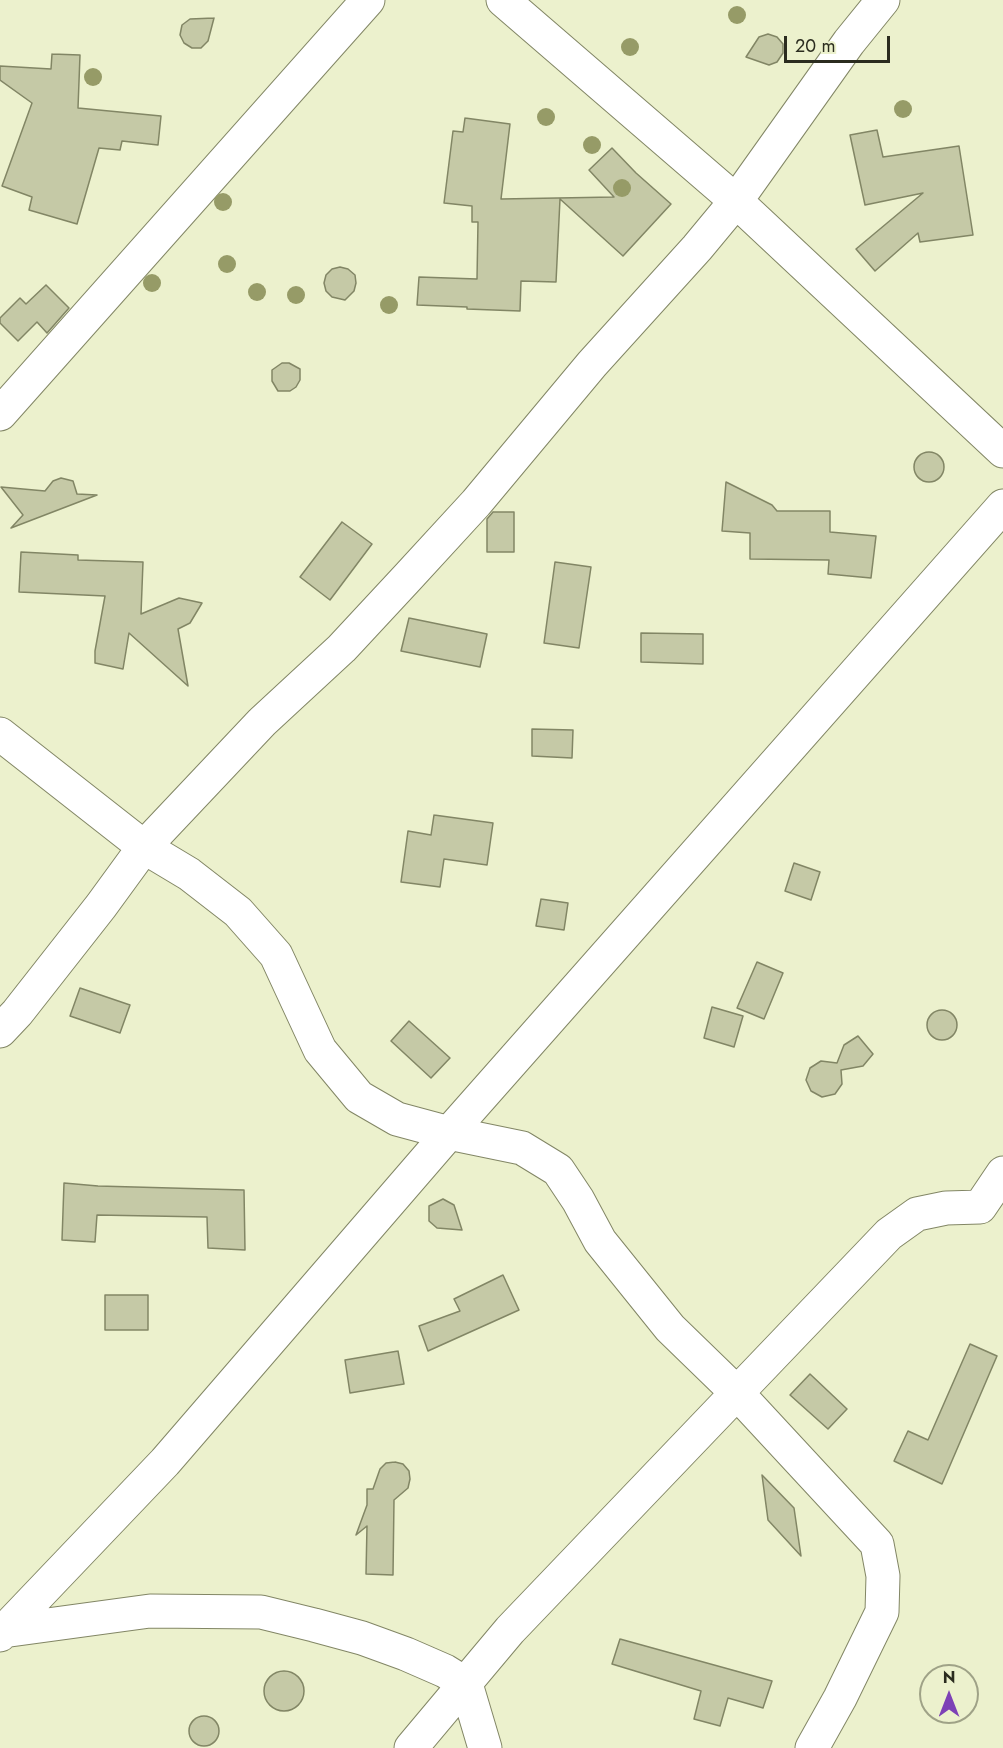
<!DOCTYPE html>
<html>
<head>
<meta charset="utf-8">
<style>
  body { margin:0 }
  #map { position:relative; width:1003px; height:1748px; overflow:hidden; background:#ecf1cd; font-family:Jost,sans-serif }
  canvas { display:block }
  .north { position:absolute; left:919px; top:1664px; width:60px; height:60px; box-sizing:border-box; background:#ecf1cd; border:2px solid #9fa287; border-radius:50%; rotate:0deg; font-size:16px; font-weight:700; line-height:24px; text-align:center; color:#2b2c1f }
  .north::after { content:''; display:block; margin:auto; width:21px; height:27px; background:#7d41b6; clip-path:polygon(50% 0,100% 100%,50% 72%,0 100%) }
  .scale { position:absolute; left:784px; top:36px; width:106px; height:27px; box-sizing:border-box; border:3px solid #2b2c1f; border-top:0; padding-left:8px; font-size:18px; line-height:21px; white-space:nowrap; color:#2b2c1f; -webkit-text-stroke:4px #ecf1cd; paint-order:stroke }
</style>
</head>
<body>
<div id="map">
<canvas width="1003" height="1748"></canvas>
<div class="north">N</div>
<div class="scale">20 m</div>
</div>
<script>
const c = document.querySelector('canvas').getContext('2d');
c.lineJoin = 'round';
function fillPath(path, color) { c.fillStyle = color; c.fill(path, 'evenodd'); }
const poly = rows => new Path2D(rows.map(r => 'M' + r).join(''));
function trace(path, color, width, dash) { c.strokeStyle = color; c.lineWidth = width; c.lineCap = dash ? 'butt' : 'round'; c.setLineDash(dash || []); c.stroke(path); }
const building = poly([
  [214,18,208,41,201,48,192,48,184,43,180,35,182,25,190,19,214,18],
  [768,34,777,37,783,44,783,53,777,62,769,65,746,57,759,37,768,34],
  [52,54,80,55,78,108,161,116,158,145,122,141,120,150,99,148,77,224,29,210,32,197,2,186,32,103,0,80,0,66,51,69,52,54],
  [465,118,510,124,501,199,614,197,589,170,612,148,636,173,671,204,623,256,560,199,556,282,521,281,520,311,467,309,467,307,417,305,419,277,477,279,478,222,472,222,472,206,444,203,453,131,463,132,465,118],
  [877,130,883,157,959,146,973,235,920,242,918,233,875,271,856,249,923,193,865,205,850,135,877,130],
  [340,267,348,269,355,275,356,283,354,291,345,300,332,297,326,291,324,283,326,275,332,269,340,267],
  [46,285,69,308,47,333,37,322,18,341,0,323,0,318,20,298,26,304,46,285],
  [282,363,289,363,300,369,300,380,296,387,290,391,278,391,272,381,272,370,282,363],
  '914 467a15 15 0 1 1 30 0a15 15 0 1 1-30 0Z',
  [61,478,73,481,77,494,97,495,11,528,23,515,1,487,45,491,53,481,61,478],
  [726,482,772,505,777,511,830,511,830,532,876,536,871,578,828,574,829,560,750,559,750,533,722,531,726,482],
  [493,512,514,512,514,552,487,552,487,519,493,512],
  [342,522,372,544,330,600,300,577,342,522],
  [21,552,78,555,78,560,143,562,141,614,179,598,202,603,190,623,178,629,188,686,129,633,123,669,95,663,95,651,105,596,19,592,21,552],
  [555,562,591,567,579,648,544,643,555,562],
  [409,618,487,634,480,667,401,651,409,618],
  [641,633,703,634,703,664,641,662,641,633],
  [532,729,573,730,572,758,532,756,532,729],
  [434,815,493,823,487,865,444,859,440,887,401,882,408,831,431,835,434,815],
  [794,863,820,872,811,900,785,891,794,863],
  [541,899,568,903,564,930,536,926,541,899],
  [757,962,783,973,764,1019,737,1008,757,962],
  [80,988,130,1005,120,1033,70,1016,80,988],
  [712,1007,743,1016,734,1047,704,1038,712,1007],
  '927 1025a15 15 0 1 1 30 0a15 15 0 1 1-30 0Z',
  [409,1021,450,1058,431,1078,391,1041,409,1021],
  [858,1036,873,1054,863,1066,841,1070,842,1084,835,1094,822,1097,811,1091,806,1080,810,1068,821,1061,837,1063,844,1045,858,1036],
  [64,1183,98,1186,244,1190,245,1250,208,1248,207,1217,97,1215,95,1242,62,1240,64,1183],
  [443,1199,454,1205,462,1230,437,1228,429,1221,429,1206,443,1199],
  [503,1275,519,1310,428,1351,419,1326,460,1311,454,1299,503,1275],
  [105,1295,148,1295,148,1330,105,1330,105,1295],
  [970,1344,997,1356,942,1484,894,1461,908,1431,928,1440,970,1344],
  [398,1351,404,1384,350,1393,345,1360,398,1351],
  [810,1374,847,1409,828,1429,790,1395,810,1374],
  [395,1462,403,1464,409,1471,410,1479,408,1488,394,1500,393,1575,366,1574,367,1526,356,1535,367,1505,367,1489,373,1489,380,1469,386,1463,395,1462],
  [762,1475,794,1508,801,1556,768,1520,762,1475],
  [620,1639,772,1681,763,1708,728,1698,720,1726,694,1719,701,1691,612,1664,620,1639],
  '264 1691a20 20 0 1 1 40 0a20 20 0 1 1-40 0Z',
  '189 1731a15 15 0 1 1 30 0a15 15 0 1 1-30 0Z'
]);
fillPath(building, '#c5c9a6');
trace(building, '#828665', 1.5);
const street = poly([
  [503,0,736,201,1003,451],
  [0,414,368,0],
  [0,734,144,847,189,874,238,912,276,955,320,1050,359,1097,397,1119,449,1133,522,1148,558,1170,578,1200,600,1241,670,1328,738,1394,877,1544,883,1576,882,1612,840,1698,812,1748],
  [0,1031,17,1013,101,906,144,847,262,722,342,648,408,577,476,503,592,364,697,248,736,201,849,42,883,0],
  [3,1631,150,1611,261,1612,314,1625,362,1638,406,1654,445,1671,466,1684,485,1748],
  [0,1635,165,1462,449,1133,1003,506],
  [411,1748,510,1630,889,1234,917,1214,946,1208,980,1207,1003,1173]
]);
trace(street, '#828665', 35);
trace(street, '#fff', 33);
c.fillStyle = '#969b67';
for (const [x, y] of [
  [737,15],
  [630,47],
  [93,77],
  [903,109],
  [546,117],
  [592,145],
  [622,188],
  [223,202],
  [227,264],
  [152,283],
  [257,292],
  [296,295],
  [389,305]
]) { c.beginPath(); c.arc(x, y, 9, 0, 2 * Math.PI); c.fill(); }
</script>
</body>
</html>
